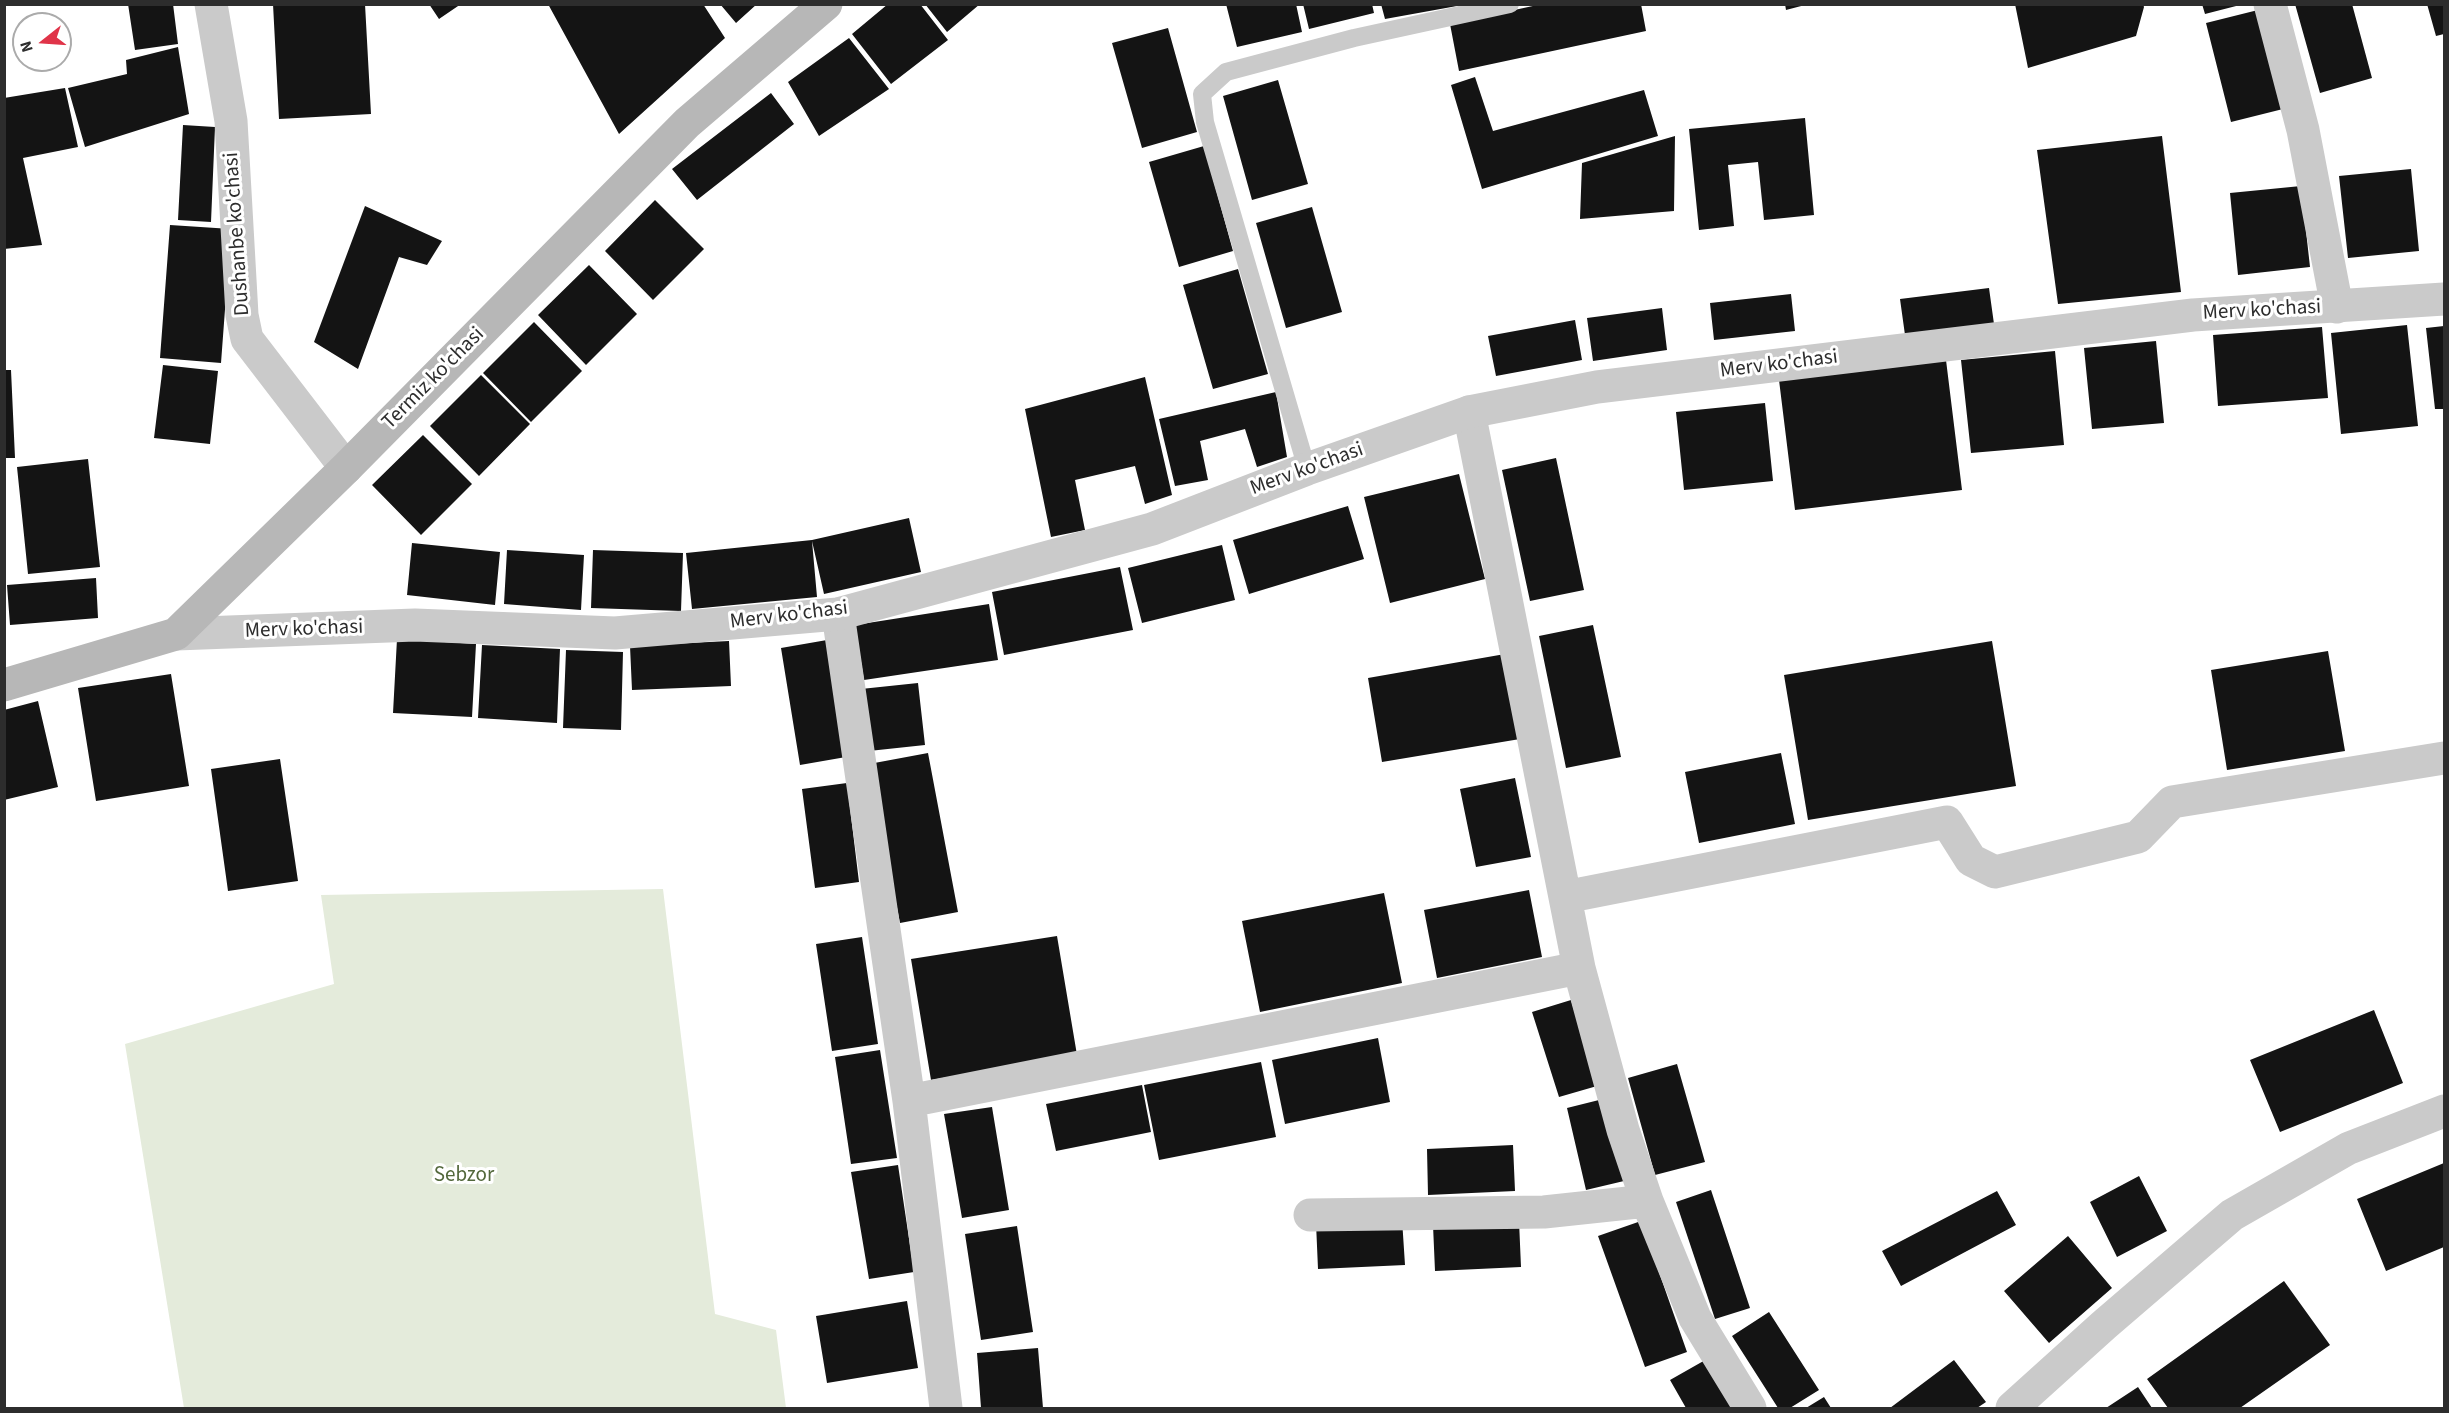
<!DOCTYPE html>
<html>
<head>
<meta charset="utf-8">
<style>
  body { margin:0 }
  #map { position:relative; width:2449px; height:1413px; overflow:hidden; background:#fff; font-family:"Source Sans 3",sans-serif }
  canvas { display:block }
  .frame { position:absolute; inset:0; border:6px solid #2d2d2d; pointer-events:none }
  .north { position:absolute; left:12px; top:12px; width:60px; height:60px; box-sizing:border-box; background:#fff; border:2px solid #ababab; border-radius:50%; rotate:253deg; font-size:16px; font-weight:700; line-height:24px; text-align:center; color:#2d2d2d }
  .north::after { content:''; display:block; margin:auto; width:21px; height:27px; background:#e03449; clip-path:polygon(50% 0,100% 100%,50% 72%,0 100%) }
</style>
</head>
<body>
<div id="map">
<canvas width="2449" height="1413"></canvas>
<div class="frame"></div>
<div class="north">N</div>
</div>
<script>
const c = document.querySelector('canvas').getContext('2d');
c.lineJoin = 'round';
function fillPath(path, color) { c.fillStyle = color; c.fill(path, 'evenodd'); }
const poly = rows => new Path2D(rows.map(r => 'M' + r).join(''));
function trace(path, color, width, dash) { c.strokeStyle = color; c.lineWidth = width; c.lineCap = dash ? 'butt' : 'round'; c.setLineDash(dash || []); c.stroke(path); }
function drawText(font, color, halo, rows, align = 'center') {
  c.font = font + ' "Source Sans 3",sans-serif'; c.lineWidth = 6; c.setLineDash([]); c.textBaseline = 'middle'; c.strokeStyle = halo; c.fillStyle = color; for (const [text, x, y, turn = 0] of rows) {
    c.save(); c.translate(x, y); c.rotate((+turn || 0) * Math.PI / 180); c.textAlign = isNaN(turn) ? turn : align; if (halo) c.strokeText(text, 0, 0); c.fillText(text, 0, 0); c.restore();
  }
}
fillPath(poly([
  [663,889,715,1314,776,1330,786,1408,184,1408,125,1044,334,984,321,895]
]), '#e4ebdb');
fillPath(poly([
  [128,4,173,4,178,44,135,50],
  [273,4,365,4,371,114,279,119],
  [429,4,461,4,439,19],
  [548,4,703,4,725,38,619,134],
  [720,4,757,4,736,23],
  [888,4,920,4,948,40,891,84,852,34],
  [925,4,980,4,947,32],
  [1226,4,1296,4,1302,32,1237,47],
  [1303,4,1372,4,1374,13,1309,29],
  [1381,4,1456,4,1457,6,1385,19],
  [1542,4,1641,4,1646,31,1459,71,1450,24],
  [1785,4,1804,4,1805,5,1786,10],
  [2015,4,2143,4,2144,7,2136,36,2028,68],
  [2202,4,2240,4,2240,5,2205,14],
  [2295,4,2352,4,2372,78,2320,93],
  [2427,4,2444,4,2444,34,2436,36],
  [2266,8,2291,107,2231,122,2206,23],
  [1168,28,1197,132,1142,148,1112,43],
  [849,38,889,89,819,136,788,82],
  [178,47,189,114,85,147,68,88,127,74,126,60],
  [1475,77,1493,131,1644,90,1658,136,1482,189,1451,85],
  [1278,80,1308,184,1252,200,1223,96],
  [65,88,78,147,23,158,42,245,4,249,4,98],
  [771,93,794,124,697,200,672,169],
  [1805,118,1814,215,1764,220,1758,162,1728,165,1734,226,1699,230,1689,129],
  [183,125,215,127,211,222,178,220],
  [1675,136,1674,211,1580,219,1582,163],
  [2162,136,2181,292,2058,304,2037,150],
  [1204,146,1233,251,1179,267,1149,162],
  [2411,169,2419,251,2348,258,2339,176],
  [2301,186,2310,267,2238,275,2230,193],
  [655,200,704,249,653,300,605,251],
  [365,206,442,241,427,265,399,257,358,369,314,342],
  [1312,207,1342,312,1286,328,1256,223],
  [170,225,231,229,221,363,160,358],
  [589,265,637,314,586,365,538,315],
  [1238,269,1268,374,1213,389,1183,285],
  [1989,288,1994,324,1905,335,1900,299],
  [1791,294,1795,331,1714,340,1710,303],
  [1662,308,1667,350,1593,361,1587,318],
  [1575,320,1582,360,1496,376,1488,336],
  [534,322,582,371,531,422,483,373],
  [2407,325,2418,426,2341,434,2331,333],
  [2444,326,2444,409,2435,409,2426,328],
  [2322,327,2328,398,2218,406,2213,335],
  [2156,341,2164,423,2092,429,2084,348],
  [2055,351,2064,445,1971,453,1961,360],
  [1946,360,1962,490,1795,510,1779,380],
  [163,365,218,371,210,444,154,438],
  [4,370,11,370,15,458,4,458],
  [481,375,530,424,479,476,430,426],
  [1145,377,1172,495,1145,504,1135,466,1075,480,1085,530,1051,537,1025,409],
  [1276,392,1287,457,1257,467,1245,429,1200,441,1208,480,1175,486,1159,419],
  [1765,403,1773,481,1684,490,1676,412],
  [423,435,472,484,421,535,372,485],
  [1556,458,1584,590,1530,601,1502,470],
  [88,459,100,567,28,574,17,467],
  [1459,474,1485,579,1390,603,1364,497],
  [1348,506,1364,559,1249,594,1233,540],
  [909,518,921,572,824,594,812,541,817,597,692,609,686,553,812,540],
  [412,543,500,552,495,605,407,595],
  [1222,545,1235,600,1142,623,1128,568],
  [507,550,584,555,581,610,504,604],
  [593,550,683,553,681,611,591,608],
  [1120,567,1133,630,1004,655,992,592],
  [96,578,98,618,10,625,7,585],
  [989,604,998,660,864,680,855,625],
  [1593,625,1621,757,1566,768,1539,636],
  [397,639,476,644,472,717,393,713],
  [827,640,846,757,800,765,781,648],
  [729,641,731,686,632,690,630,646],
  [1992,641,2016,786,1808,820,1784,675],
  [482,645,560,649,557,723,478,718],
  [566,650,623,652,621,730,563,728],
  [2328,651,2345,751,2227,770,2211,670],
  [1505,654,1520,739,1382,762,1368,678],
  [171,674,189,786,96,801,78,688],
  [918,683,925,745,869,751,861,689],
  [38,701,58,787,4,800,4,710],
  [928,753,958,912,900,923,869,764],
  [1781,753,1795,824,1699,843,1685,772],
  [280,759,298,881,228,891,211,769],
  [1515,778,1531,857,1476,867,1460,789],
  [847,783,859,882,815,888,802,789],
  [1529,890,1542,957,1437,978,1424,910],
  [1384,893,1402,983,1260,1012,1242,921],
  [1057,936,1077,1055,931,1080,911,959],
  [862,937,878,1044,832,1051,816,944],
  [1571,1000,1597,1086,1559,1097,1532,1012],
  [2374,1010,2403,1083,2280,1132,2250,1060],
  [1378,1038,1390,1102,1285,1124,1272,1060],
  [880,1050,897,1158,851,1164,835,1057],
  [1261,1062,1276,1137,1159,1160,1144,1085],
  [1677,1064,1705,1162,1655,1175,1628,1078],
  [1142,1085,1151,1132,1056,1151,1046,1104],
  [1603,1099,1624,1181,1586,1190,1567,1108],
  [992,1107,1009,1210,962,1218,944,1114],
  [1513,1145,1515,1191,1428,1195,1427,1149],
  [2444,1163,2444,1247,2386,1271,2357,1199],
  [898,1165,914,1272,869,1279,851,1172],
  [2139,1176,2167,1231,2117,1257,2090,1202],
  [1711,1190,1750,1308,1715,1319,1676,1202],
  [1997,1191,2016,1225,1901,1286,1882,1251],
  [1402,1219,1405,1265,1318,1269,1316,1223],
  [1519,1221,1521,1267,1435,1271,1433,1225],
  [1641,1221,1687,1352,1645,1367,1598,1236],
  [1017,1226,1033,1332,981,1340,965,1234],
  [2068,1236,2112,1288,2049,1343,2004,1291],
  [2284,1281,2330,1345,2240,1408,2168,1408,2147,1379],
  [907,1301,918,1368,827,1383,816,1316],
  [1769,1312,1819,1390,1790,1408,1778,1408,1732,1336],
  [1038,1348,1043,1408,981,1408,977,1353],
  [1707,1359,1734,1408,1686,1408,1670,1380],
  [1954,1360,1986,1402,1977,1408,1890,1408],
  [2138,1387,2152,1408,2106,1408],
  [1824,1397,1831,1408,1806,1408]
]), '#141414');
trace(poly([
  [1307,469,1205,122,1202,94,1226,72,1354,38,1510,4]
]), '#cacaca', 18);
trace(poly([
  [211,4,231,121,242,315,247,339,346,468],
  [2270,4,2303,130,2337,307],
  [838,614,909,1101,946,1408],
  [1565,897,1947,822,1971,860,1995,872,2138,837,2172,802,2444,758],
  [1579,968,1623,1130,1647,1201,1695,1318,1750,1408],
  [909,1101,1579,968,1469,412],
  [1310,1215,1544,1212,1647,1201],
  [2012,1408,2104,1325,2232,1215,2349,1148,2444,1111]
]), '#cacaca', 33);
trace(poly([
  [176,634,415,625,615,633,838,614,1152,529,1307,469,1469,412,1597,387,2193,315,2444,299]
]), '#cacaca', 33);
trace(poly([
  [4,685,176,634,346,468,687,123,826,4]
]), '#b7b7b7', 33);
drawText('21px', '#2d2d2d', '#fff', [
  ["Dushanbe ko'chasi",238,234,-94],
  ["Merv ko'chasi",2262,311,-3],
  ["Merv ko'chasi",1779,365,-7],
  ["Termiz ko'chasi",434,379,-45],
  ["Merv ko'chasi",1307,470,-20],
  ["Merv ko'chasi",789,616,-7],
  ["Merv ko'chasi",304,630,-2]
]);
drawText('21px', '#53683c', '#fff', [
  ["Sebzor",464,1176]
]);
</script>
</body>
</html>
